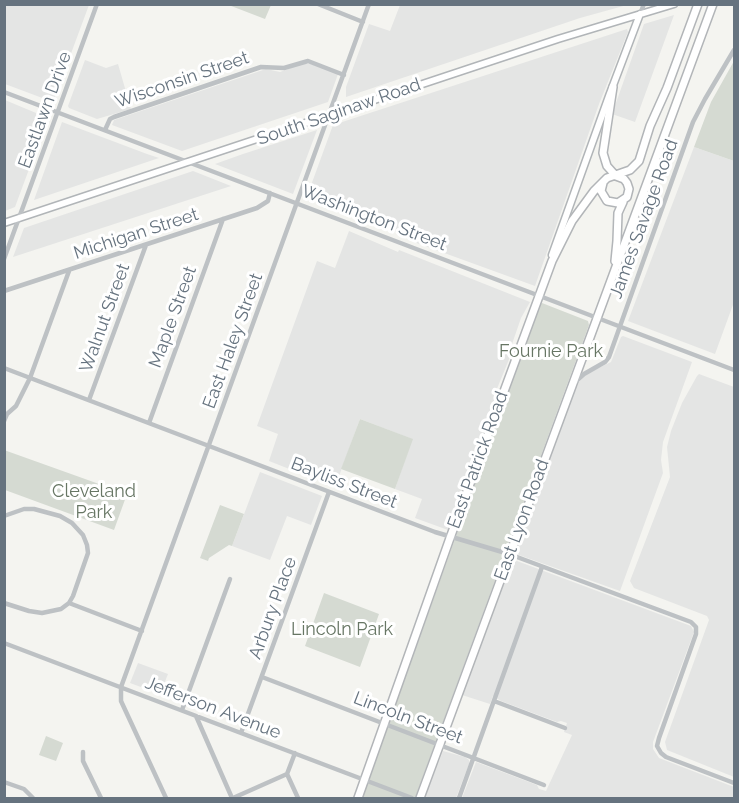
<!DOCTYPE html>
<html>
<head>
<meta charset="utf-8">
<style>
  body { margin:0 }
  #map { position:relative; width:739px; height:803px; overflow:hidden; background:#f4f4f0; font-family:Raleway,sans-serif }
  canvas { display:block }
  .frame { position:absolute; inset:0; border:6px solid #66737f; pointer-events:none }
</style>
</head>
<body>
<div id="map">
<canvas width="739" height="803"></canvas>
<div class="frame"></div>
</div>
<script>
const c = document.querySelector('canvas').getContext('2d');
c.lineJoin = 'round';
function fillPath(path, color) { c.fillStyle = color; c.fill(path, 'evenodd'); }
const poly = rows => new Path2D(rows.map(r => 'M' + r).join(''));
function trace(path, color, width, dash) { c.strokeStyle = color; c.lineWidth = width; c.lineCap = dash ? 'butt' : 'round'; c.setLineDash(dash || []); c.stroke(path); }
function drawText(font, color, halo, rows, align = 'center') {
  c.font = font + ' Raleway,sans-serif'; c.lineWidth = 6; c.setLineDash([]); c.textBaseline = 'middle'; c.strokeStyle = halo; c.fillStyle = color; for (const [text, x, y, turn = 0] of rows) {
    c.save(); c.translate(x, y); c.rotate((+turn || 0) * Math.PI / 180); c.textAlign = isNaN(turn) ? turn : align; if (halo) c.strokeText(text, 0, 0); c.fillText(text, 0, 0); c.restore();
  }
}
fillPath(poly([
  [4,5,89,5,53,102,5,84],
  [400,5,400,4,627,5,580,18,346,97,346,87,369,24,390,31],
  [674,15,635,122,612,114,644,24],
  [627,29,628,32,599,104,535,286,414,242,410,237,306,199,333,125],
  [85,60,106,68,118,64,131,109,97,119,69,108,68,106],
  [302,64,311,64,338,74,328,102,182,151,112,125,114,120,266,69,280,72],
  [5,100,48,118,15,207,5,211],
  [62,122,147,154,159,158,34,200],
  [317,130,293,194,215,164,243,154],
  [694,147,734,161,734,302,715,354,628,321],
  [193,171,231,186,13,257,24,228],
  [349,231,398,252,399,250,530,302,521,318,511,347,512,352,494,396,496,397,448,530,415,518,422,499,395,489,412,439,360,419,335,487,269,461,278,434,257,426,317,261,335,268],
  [623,336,692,362,663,442,661,460,663,473,620,591,519,555,515,549,563,419,579,382,586,374,611,362,621,337],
  [699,374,734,387,734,777,667,750,665,742,709,620,707,616,634,588,630,581,670,477,667,447,671,431,682,403,697,376],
  [260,472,322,496,311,525,287,516,270,560,232,546],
  [517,561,691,626,694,632,653,742,653,749,659,758,734,787,734,798,462,798,476,762,537,785,539,789,546,791,572,735,564,732,567,723,561,721,557,722,501,701,493,696,490,704,462,695,509,566,511,563],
  [138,663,168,674,160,694,130,683],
  [443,751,465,757,469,760,469,764,456,798,426,798,426,794]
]), '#e4e5e4');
fillPath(poly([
  [226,4,271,4,271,5,265,19],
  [734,61,734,161,694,147,711,102],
  [542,303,588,321,589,325,415,798,362,798,539,305],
  [360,419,413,439,395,489,341,469],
  [4,450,127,494,114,530,5,490],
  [220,505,244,514,232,546,229,545,209,558,208,561,200,558],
  [324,593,379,614,360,667,305,646],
  [46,736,63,743,56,761,39,755]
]), '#d5dad2');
const major = poly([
  [4,223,558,39,674,4],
  [552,255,609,96,640,14]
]);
const highway = poly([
  [603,183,601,191,607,201,618,203,627,197,629,189,627,183,624,179,616,176,607,166,603,153,613,87],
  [615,261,617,241,618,213,623,202],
  [358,798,450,538,552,261,572,221,594,191,607,178,630,170,639,161,650,126,667,88,698,4],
  [420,798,713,4]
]);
trace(major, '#b1b5b8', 9);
trace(highway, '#b2b5b8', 10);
trace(poly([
  [318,4,363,22],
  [640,14,644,4],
  [4,92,734,370],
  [105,130,110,119,114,117,261,67,284,68,308,61,344,75],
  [4,259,97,4],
  [4,291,257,208,268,201,270,193],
  [4,368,435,532,509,554,691,622,696,627,696,634,659,738,657,746,661,753,666,757,734,783],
  [574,383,584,374,605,362,609,357,693,122,705,99,734,50],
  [89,400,146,245],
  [4,421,7,414,16,406,30,378,69,271],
  [149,423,223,219],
  [4,516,24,509,34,509,60,516,72,523,83,535,87,545,88,553,73,596,69,603,61,609,42,613,29,611,4,603],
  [69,603,142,631],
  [4,643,412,798],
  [262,677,544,785],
  [494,701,565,728],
  [182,710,230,579],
  [196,716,232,798],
  [241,733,329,492],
  [83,752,83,761,101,798],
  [287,774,298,798],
  [4,782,24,789,33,798],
  [166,798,121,701,121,687,369,4],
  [233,798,287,774,295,753],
  [459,798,542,567]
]), '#bdc1c4', 4.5);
trace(major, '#fff', 6);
trace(highway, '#fff', 7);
drawText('18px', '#66737f', '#fff', [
  ["Wisconsin Street",182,80,-19],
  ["Eastlawn Drive",45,110,-70],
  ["South Saginaw Road",339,112,-19],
  ["Washington Street",374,218,21],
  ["James Savage Road",644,219,-70],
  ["Michigan Street",136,234,-18],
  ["Maple Street",173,317,-70],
  ["Walnut Street",105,318,-70],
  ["East Haley Street",233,341,-70],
  ["East Patrick Road",478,460,-70],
  ["Bayliss Street",344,483,21],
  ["East Lyon Road",522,520,-70],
  ["Arbury Place",273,608,-70],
  ["Jefferson Avenue",213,708,21],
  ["Lincoln Street",408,718,21]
]);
drawText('18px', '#677664', '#fff', [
  ["Fournie Park",551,352],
  ["Cleveland",94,492],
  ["Park",94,513],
  ["Lincoln Park",342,630]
]);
</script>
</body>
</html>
